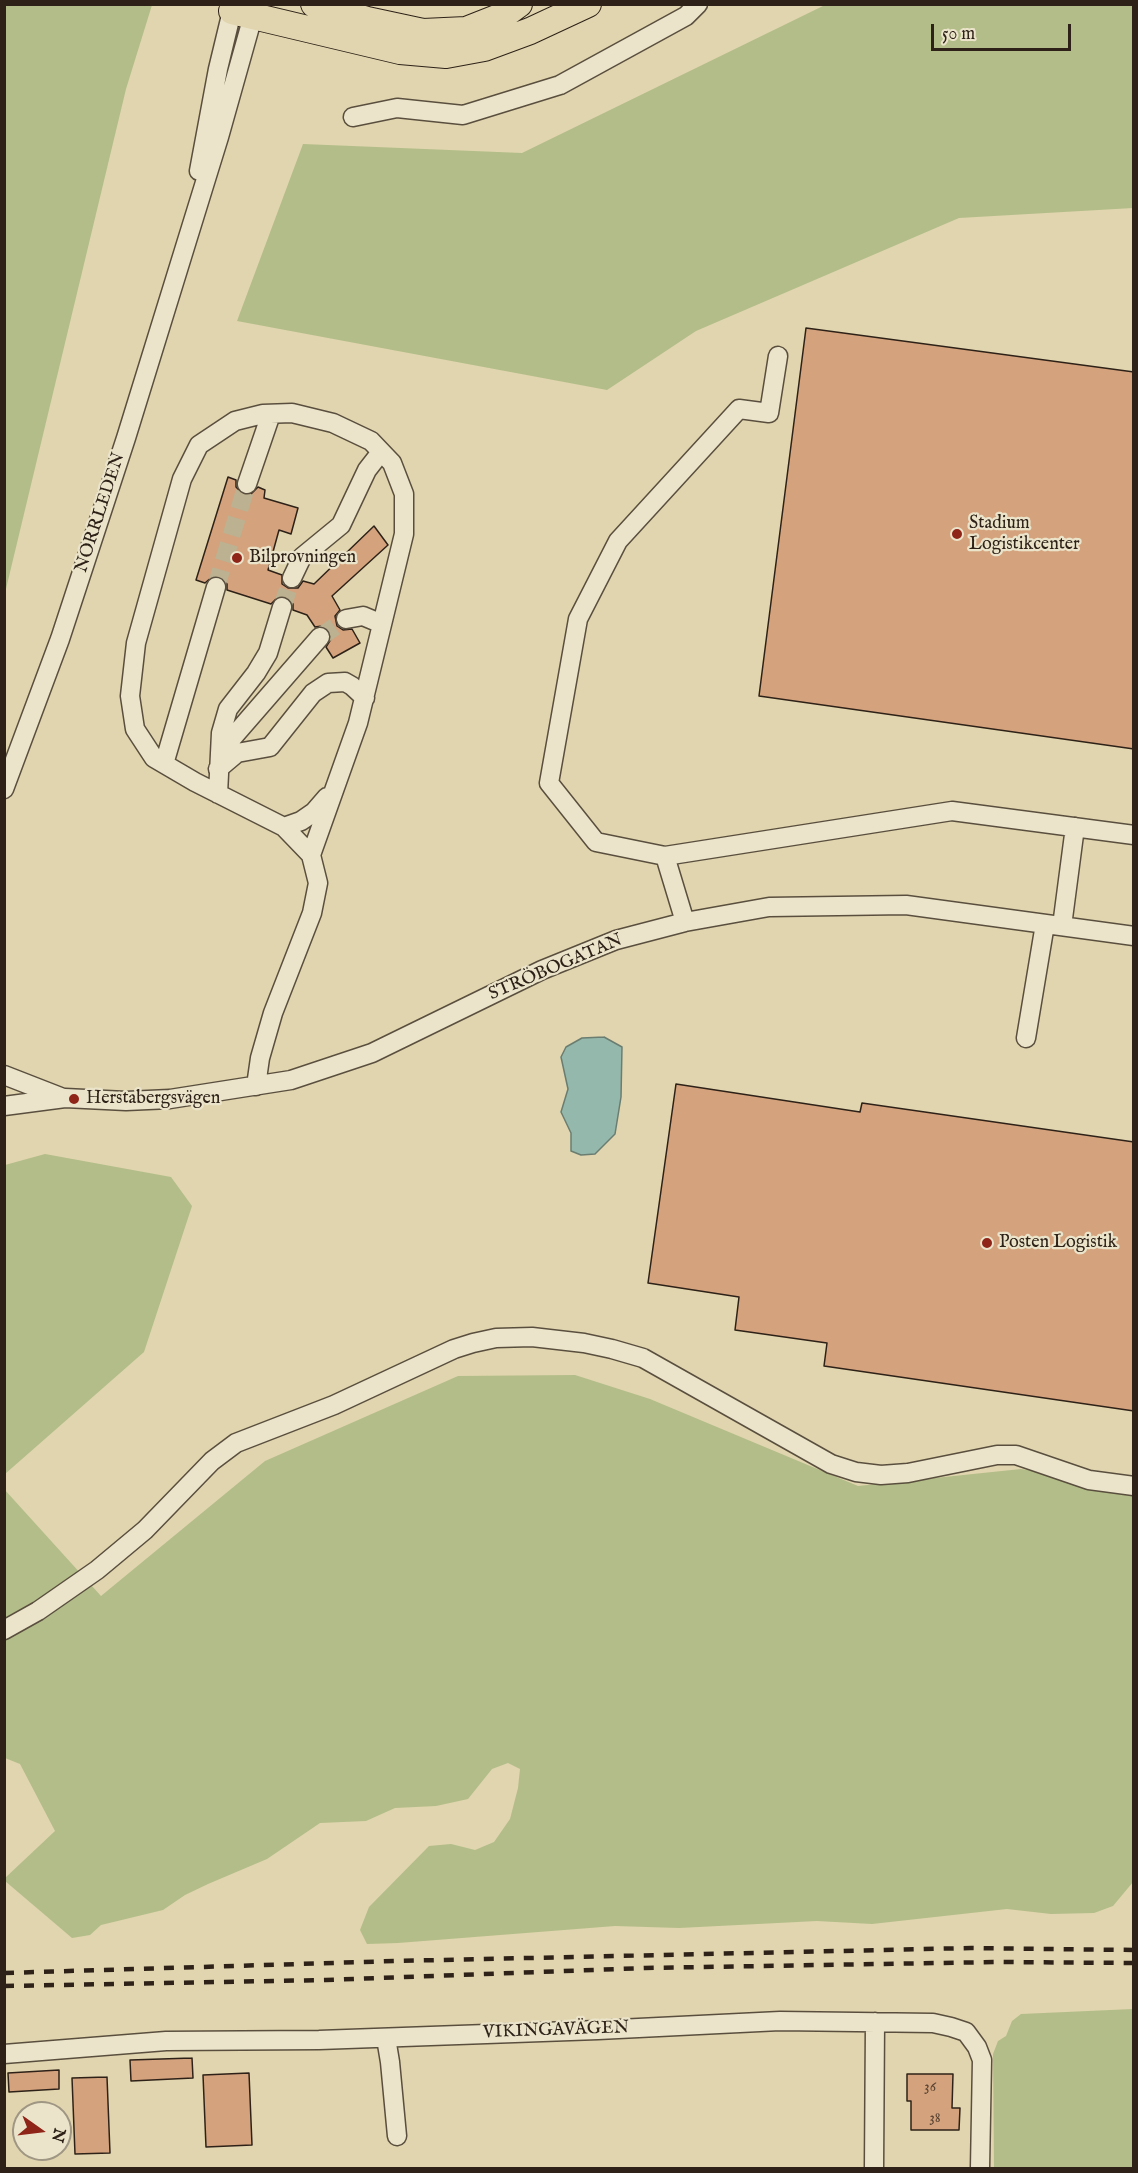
<!DOCTYPE html>
<html>
<head>
<meta charset="utf-8">
<style>
  body { margin:0 }
  #map { position:relative; width:1138px; height:2173px; overflow:hidden; background:#e0d5ae; font-family:"IM FELL English",serif }
  canvas { display:block }
  .frame { position:absolute; inset:0; border:6px solid #2e2218; pointer-events:none }
  .north { position:absolute; left:12px; top:2101px; width:60px; height:60px; box-sizing:border-box; background:#ebe4ca; border:2px solid #9f9683; border-radius:50%; rotate:104deg; font-size:16px; font-weight:700; line-height:24px; text-align:center; color:#2e2218 }
  .north::after { content:''; display:block; margin:auto; width:21px; height:27px; background:#8f2418; clip-path:polygon(50% 0,100% 100%,50% 72%,0 100%) }
  .scale { position:absolute; left:931px; top:24px; width:140px; height:27px; box-sizing:border-box; border:3px solid #2e2218; border-top:0; padding-left:8px; font-size:18px; line-height:21px; white-space:nowrap; color:#2e2218; -webkit-text-stroke:4px #ebe4ca; paint-order:stroke }
</style>
</head>
<body>
<div id="map">
<canvas width="1138" height="2173"></canvas>
<div class="frame"></div>
<div class="north">N</div>
<div class="scale">50 m</div>
</div>
<script>
const c = document.querySelector('canvas').getContext('2d');
c.lineJoin = 'round';
function fillPath(path, color) { c.fillStyle = color; c.fill(path, 'evenodd'); }
const poly = rows => new Path2D(rows.map(r => 'M' + r).join(''));
function trace(path, color, width, dash) { c.strokeStyle = color; c.lineWidth = width; c.lineCap = dash ? 'butt' : 'round'; c.setLineDash(dash || []); c.stroke(path); }
function drawText(font, color, halo, rows, align = 'center') {
  c.font = font + ' "IM FELL English",serif'; c.lineWidth = 4.5; c.setLineDash([]); c.textBaseline = 'middle'; c.strokeStyle = halo; c.fillStyle = color; for (const [text, x, y, turn = 0] of rows) {
    c.save(); c.translate(x, y); c.rotate((+turn || 0) * Math.PI / 180); c.textAlign = isNaN(turn) ? turn : align; if (halo) c.strokeText(text, 0, 0); c.fillText(text, 0, 0); c.restore();
  }
}
fillPath(poly([
  [5,4,152,5,126,89,5,593],
  [825,5,1133,5,1133,208,959,218,696,331,607,390,237,321,303,144,522,153],
  [45,1154,171,1177,192,1206,144,1352,5,1474,5,1165],
  [575,1375,650,1399,858,1486,1021,1469,1133,1487,1133,1882,1113,1906,1094,1913,1051,1914,1007,1909,872,1924,817,1921,679,1928,615,1926,398,1943,367,1944,360,1930,369,1907,429,1846,451,1844,475,1850,494,1842,510,1819,518,1788,520,1769,508,1763,492,1769,468,1799,436,1806,395,1808,366,1821,320,1823,267,1859,208,1884,185,1895,163,1910,101,1925,90,1935,72,1938,5,1881,5,1878,55,1831,20,1764,5,1758,4,1489,101,1596,265,1461,458,1376],
  [1133,2009,1133,2168,994,2168,993,2054,998,2041,1006,2036,1012,2021,1021,2014]
]), '#b3bd89');
const water = poly([
  [604,1037,622,1047,621,1097,615,1134,595,1154,581,1155,571,1151,571,1133,561,1112,568,1089,561,1057,566,1047,582,1038,604,1037]
]);
fillPath(water, '#94b9ac');
trace(water, '#6b7d71', 1.5);
const building = poly([
  [806,328,1134,372,1134,749,759,696,806,328],
  [228,477,236,480,236,487,243,494,250,495,258,487,265,490,264,498,298,508,291,534,279,530,268,570,282,575,282,584,288,588,298,588,303,581,314,584,374,526,388,545,332,596,340,610,335,616,337,626,343,630,352,629,360,643,333,658,326,647,331,639,328,629,322,626,315,627,307,615,293,610,293,604,286,596,279,596,271,604,227,590,227,584,220,576,213,576,205,583,196,580,228,477],
  [676,1084,860,1112,862,1103,1134,1142,1134,1411,824,1366,827,1343,735,1330,739,1297,648,1283,676,1084],
  [192,2058,193,2078,131,2081,130,2060,192,2058],
  [59,2070,59,2089,9,2092,8,2073,59,2070],
  [249,2073,252,2145,206,2147,203,2075,249,2073],
  [907,2074,953,2074,952,2108,960,2108,959,2130,911,2130,911,2101,907,2101,907,2074],
  [107,2077,110,2153,75,2154,72,2078,107,2077]
]);
fillPath(building, '#d4a27d');
trace(building, '#2e2218', 1.5);
trace(poly([
  [216,587,247,484],
  [282,607,292,578],
  [320,637,346,619]
]), '#bcb190', 18, [18, 9]);
const minor = poly([
  [353,117,397,108,463,115,560,85,686,16,698,4],
  [199,171,218,69,232,11],
  [778,356,769,413,739,409,618,541,578,619,549,783,596,842,665,856,952,811,1134,835],
  [247,484,271,414],
  [292,578,302,557,341,525,367,470,381,452],
  [346,619,363,616,382,624],
  [222,756,227,744,320,637],
  [164,764,216,587],
  [218,769,237,753,270,747,313,693,328,683,345,682,352,686,365,698],
  [4,789,60,639,126,438,219,137,253,16],
  [218,794,221,733,228,709,256,673,268,653,282,607],
  [284,827,301,821,314,812,327,797],
  [665,856,685,922],
  [1062,926,1075,827],
  [1026,1038,1045,924],
  [4,1075,63,1098],
  [256,1086,260,1058,273,1013,312,913,318,883,311,855,284,827,195,782,154,758,135,729,130,696,136,643,182,479,199,445,235,421,263,414,292,413,333,423,371,441,392,463,404,494,404,534,358,723,311,855],
  [4,1106,65,1098,126,1101,170,1099,291,1080,372,1053,542,970,616,940,685,922,769,907,906,905,1134,936],
  [4,1630,38,1611,97,1570,145,1530,212,1461,236,1443,334,1405,454,1349,473,1343,496,1338,532,1337,584,1343,612,1349,643,1358,831,1464,856,1472,881,1475,908,1473,997,1455,1016,1455,1089,1480,1134,1486],
  [386,2038,390,2062,397,2136],
  [4,2054,166,2041,319,2040,598,2030,780,2021,933,2023,951,2027,966,2032,977,2047,982,2060,980,2168],
  [874,2168,875,2022]
]);
const highway = poly([
  [314,4,367,20,423,32,466,30,504,15,519,4],
  [232,11,400,51,446,55,484,48,530,31,588,4]
]);
trace(minor, '#5a4f3e', 21);
trace(highway, '#2e2218', 28);
trace(minor, '#ebe4ca', 18);
trace(highway, '#e0d5ae', 26);
trace(poly([
  [4,1973,396,1961,971,1948,1134,1950],
  [4,1986,326,1980,645,1968,997,1962,1134,1963]
]), '#2e2218', 4.5, [10, 10]);
for (const [x, y, r, color] of [
  [957,534,6,"#8f2418"],
  [237,558,6,"#8f2418"],
  [74,1099,6,"#8f2418"],
  [987,1243,6,"#8f2418"]
]) { const dot = new Path2D(); dot.arc(x, y, r, 0, 2 * Math.PI); c.fillStyle = color; c.fill(dot); trace(dot, '#ebe4ca', 2); }
drawText('15px', '#584231', null, [
  ["36",930,2088],
  ["38",935,2119]
]);
drawText('18px', '#2e2218', '#ebe4ca', [
  ["NORRLEDEN",101,513,-72],
  ["STRÖBOGATAN",556,968,-23],
  ["VIKINGAVÄGEN",556,2031,-2]
]);
drawText('18px', '#2e2218', '#ebe4ca', [
  ["Stadium",969,524],
  ["Logistikcenter",969,545],
  ["Bilprovningen",249,558],
  ["Herstabergsvägen",86,1099],
  ["Posten Logistik",999,1243]
], 'left');
</script>
</body>
</html>
